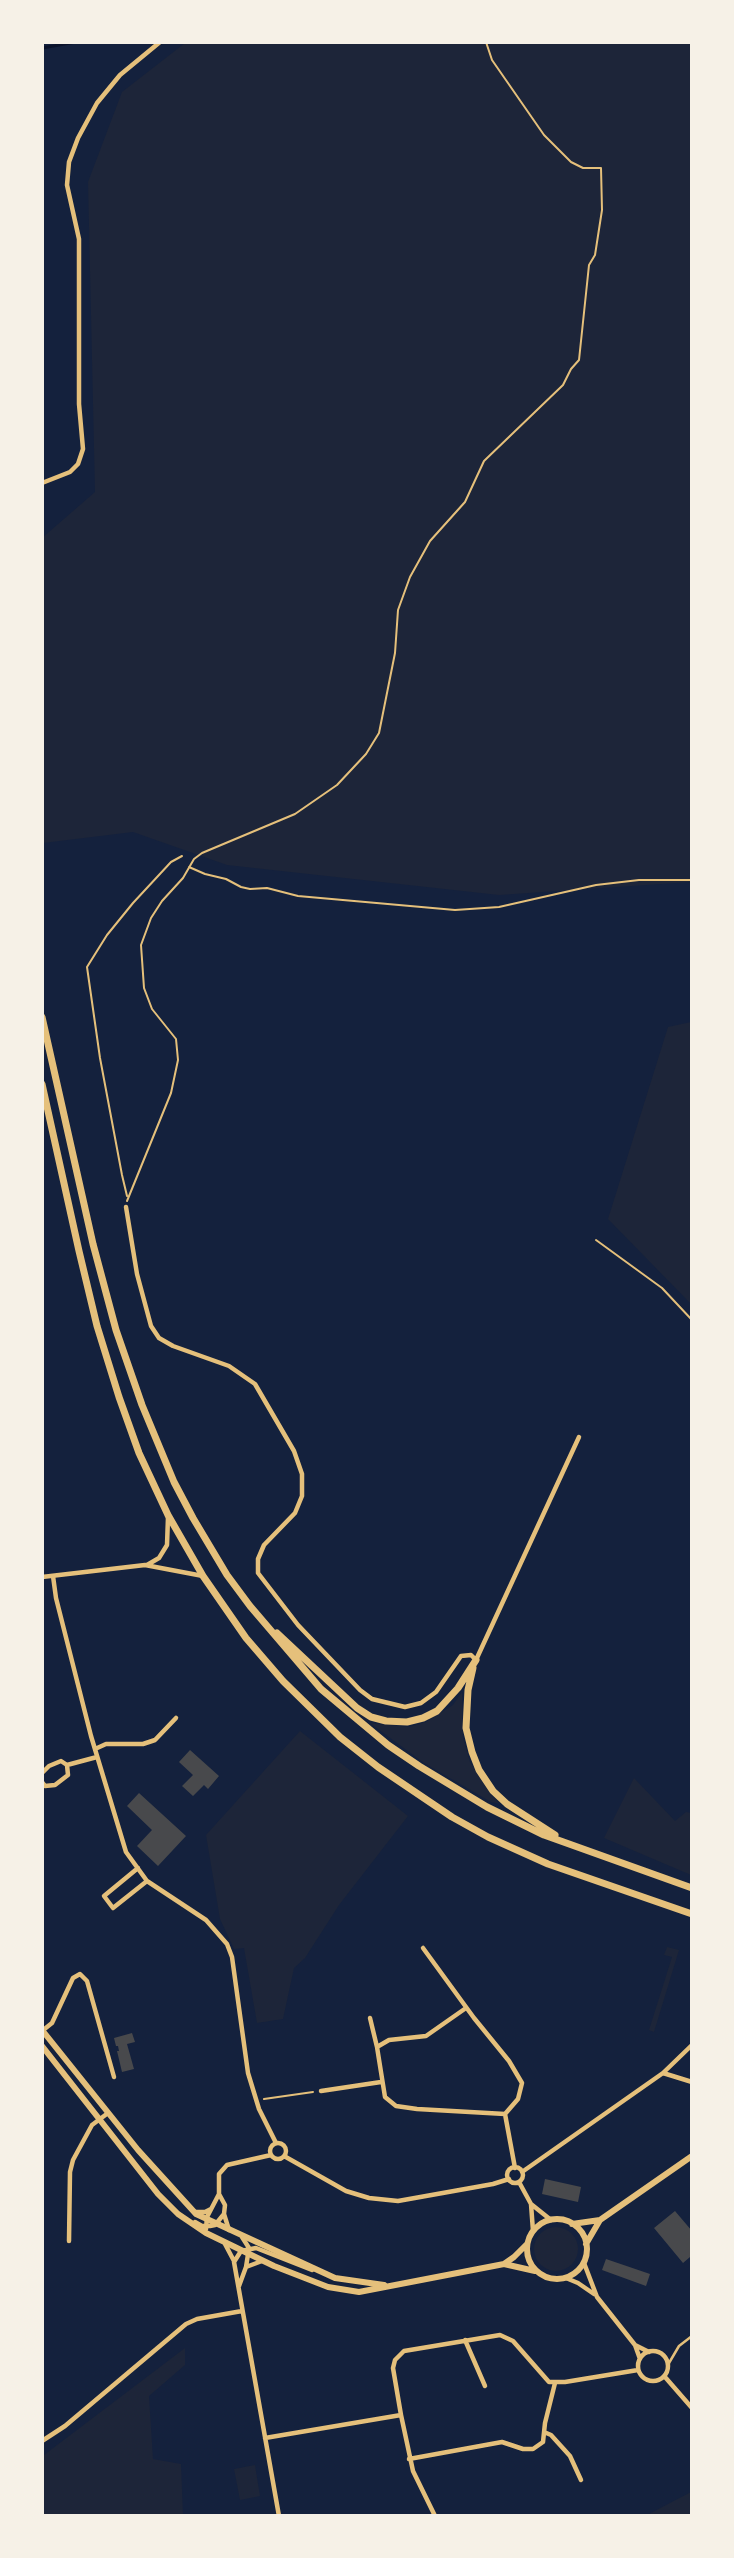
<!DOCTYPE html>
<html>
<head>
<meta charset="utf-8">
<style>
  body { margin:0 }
  #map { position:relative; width:734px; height:2558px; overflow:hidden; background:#14213d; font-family:Inter,sans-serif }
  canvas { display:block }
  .frame { position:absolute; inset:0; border:44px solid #f6f1e7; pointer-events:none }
</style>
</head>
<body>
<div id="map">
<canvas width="734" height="2558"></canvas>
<div class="frame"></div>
</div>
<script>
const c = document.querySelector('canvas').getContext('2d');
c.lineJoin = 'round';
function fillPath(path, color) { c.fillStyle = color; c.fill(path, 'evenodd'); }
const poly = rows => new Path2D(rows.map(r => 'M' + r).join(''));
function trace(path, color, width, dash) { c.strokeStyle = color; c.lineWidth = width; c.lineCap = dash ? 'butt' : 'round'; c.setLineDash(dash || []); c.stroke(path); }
fillPath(poly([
  [185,43,691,43,691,882,499,895,227,865,133,832,43,843,42,538,95,492,88,182,122,92],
  [691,1022,692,1022,691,1304,608,1219,668,1027],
  [462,1692,463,1737,470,1762,491,1795,500,1804,491,1802,424,1763,370,1723,409,1727,426,1722,453,1705],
  [300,1731,408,1816,339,1905,305,1958,294,1968,283,2019,257,2023,244,1948,234,1949,220,1919,206,1835],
  [634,1778,675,1821,686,1812,691,1813,691,1875,604,1838],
  [667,1947,679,1950,654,2032,649,2030,672,1957,664,1955],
  '534 2249a22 22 0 1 1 44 0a22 22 0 1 1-44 0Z',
  [185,2348,185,2365,149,2396,153,2459,181,2464,183,2515,43,2515,44,2455],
  [255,2465,260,2496,240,2500,234,2469],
  [691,2492,691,2515,647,2515]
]), '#1d2539');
trace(poly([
  [42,48,76,42]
]), '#0b132b', 3);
fillPath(poly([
  [190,1750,219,1776,208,1789,204,1785,193,1796,182,1786,193,1775,179,1762],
  [139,1793,186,1836,158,1866,137,1846,152,1830,127,1806],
  [132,2033,135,2042,127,2044,134,2069,122,2072,117,2051,119,2051,118,2046,116,2046,114,2038],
  [545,2179,581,2187,578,2202,542,2194],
  [675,2211,692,2231,692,2259,690,2257,683,2263,654,2228],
  [606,2259,650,2274,646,2286,602,2270]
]), '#48494c');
trace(poly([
  [189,867,205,874,226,879,241,887,250,889,267,888,298,896,455,910,499,907,596,885,639,880,692,880],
  [127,1196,122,1175,100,1058,87,967,107,935,133,903,171,862,182,856],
  [127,1201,171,1093,178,1060,176,1039,152,1009,144,988,141,945,151,918,162,901,183,878,194,859,202,853,295,814,337,785,366,754,379,733,395,653,398,610,410,577,430,541,465,502,484,461,563,385,571,369,579,360,589,265,595,255,602,210,601,168,583,168,571,162,544,135,492,60,486,42],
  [596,1240,662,1288,692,1320],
  [264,2099,313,2092]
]), '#e5c07b', 2);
trace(poly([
  [669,2363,679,2346,692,2336]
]), '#e5c07b', 2.5);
trace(poly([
  [42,483,70,472,78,464,83,449,79,404,79,239,67,185,69,162,78,138,97,103,120,75,160,42],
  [126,1207,137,1274,151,1326,159,1338,173,1346,229,1366,255,1384,294,1451,302,1474,302,1496,295,1513,264,1545,258,1559,258,1573,298,1625,360,1690,372,1699,405,1707,421,1703,436,1692,461,1656,471,1655,476,1660,579,1437],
  [147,1565,159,1558,167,1545,168,1517],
  [53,1576,56,1598,91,1736,126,1852,147,1881,206,1920,227,1944,232,1957,248,2073,259,2109,276,2143],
  [42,1577,145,1565,203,1576],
  [95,1749,106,1744,143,1744,155,1740,176,1718],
  [42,1773,49,1766,61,1761,67,1765,97,1757],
  [42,1782,45,1786,55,1785,68,1775,67,1765],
  [138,1868,104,1896,113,1908,147,1881],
  [423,1948,474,2018,509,2061,522,2083,518,2099,505,2114,515,2168],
  [466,2008,426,2036,389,2040,377,2047,385,2097,396,2106,417,2109,505,2114],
  [370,2018,377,2047],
  [42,2031,52,2023,73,1978,80,1974,87,1981,114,2077],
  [663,2073,692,2082],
  [321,2091,381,2082],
  '270 2151a8 8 0 1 1 16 0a8 8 0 1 1-16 0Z',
  [284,2156,346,2191,369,2198,398,2201,493,2184,509,2179],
  '507 2175a8 8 0 1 1 16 0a8 8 0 1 1-16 0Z',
  [522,2172,663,2073,692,2045],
  [519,2182,531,2204,551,2220],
  [531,2204,533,2231],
  [194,2212,205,2212,211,2209],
  [195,2222,202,2226,210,2226,215,2225,224,2214],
  [206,2229,207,2217,219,2194],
  [229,2230,224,2214,225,2205,219,2194,219,2174,227,2165,271,2155],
  [242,2237,249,2248,246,2267],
  [69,2241,70,2172,73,2160,92,2125,108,2113],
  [225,2244,234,2261],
  [584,2263,597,2297,635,2345,640,2359],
  [566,2278,578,2283,594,2294],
  [239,2286,246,2267,262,2261],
  [465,2340,485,2386],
  [635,2345,649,2352],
  '638 2366a15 15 0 1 1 30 0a15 15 0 1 1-30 0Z',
  [665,2377,692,2408],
  [401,2415,393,2368,395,2360,404,2351,500,2335,513,2341,549,2382,565,2382,638,2370],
  [544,2432,551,2435,570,2456,581,2480],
  [265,2438,401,2415,413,2471,435,2516],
  [42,2441,65,2426,186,2324,197,2319,242,2311],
  [409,2459,502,2442,523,2449,533,2449,543,2442,545,2423,555,2383],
  [279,2516,234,2262,241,2251,256,2248,312,2270]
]), '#e5c07b', 4.5);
trace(poly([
  [42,2030,138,2150,196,2214,335,2278,384,2285],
  [42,2046,158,2194,178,2214,206,2233,274,2266,328,2287,359,2292,504,2264,535,2271],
  '527 2249a30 30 0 1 1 60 0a30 30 0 1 1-60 0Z',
  [572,2224,600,2220],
  [586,2244,600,2220,692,2156],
  [504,2264,514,2257,527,2244]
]), '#e5c07b', 6);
trace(poly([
  [42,1017,93,1244,116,1330,142,1405,174,1482,193,1518,227,1575,250,1606,321,1689,388,1745,419,1766,487,1807,544,1835,692,1888],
  [42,1084,79,1251,97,1326,119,1397,139,1453,168,1515,203,1576,246,1638,283,1681,340,1737,378,1767,452,1817,488,1837,548,1864,692,1914],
  [277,1633,357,1708,371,1717,386,1721,407,1722,423,1718,437,1711,458,1688,476,1660],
  [473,1668,468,1690,466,1728,472,1752,479,1770,493,1791,507,1804,555,1835]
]), '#e5c07b', 7);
</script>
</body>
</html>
